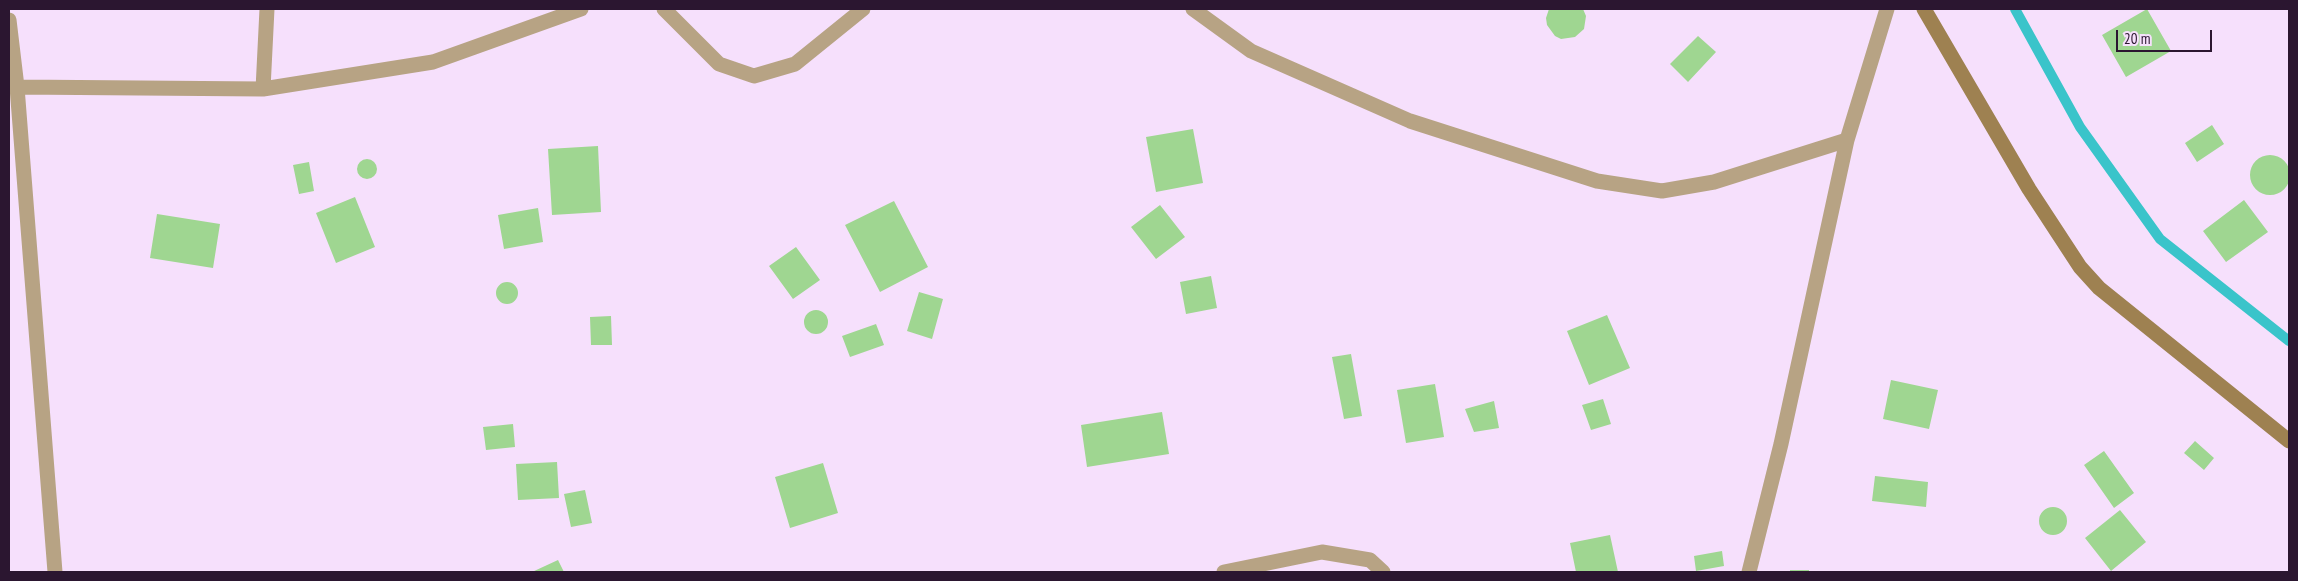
<!DOCTYPE html>
<html>
<head>
<meta charset="utf-8">
<style>
  body { margin:0 }
  #map { position:relative; width:2298px; height:581px; overflow:hidden; background:#f6e0fc; font-family:"PT Sans Narrow",sans-serif }
  canvas { display:block }
  .frame { position:absolute; inset:0; border:10px solid #2b1630; pointer-events:none }
  .scale { position:absolute; left:2116px; top:30px; width:96px; height:22px; box-sizing:border-box; border:2px solid #2b1630; border-top:0; padding-left:6px; font-size:15px; line-height:18px; white-space:nowrap; color:#2b1630; -webkit-text-stroke:4px #f6e0fc; paint-order:stroke }
</style>
</head>
<body>
<div id="map">
<canvas width="2298" height="581"></canvas>
<div class="frame"></div>
<div class="scale">20 m</div>
</div>
<script>
const c = document.querySelector('canvas').getContext('2d');
c.lineJoin = 'round';
const poly = rows => new Path2D(rows.map(r => 'M' + r).join(''));
function trace(path, color, width, dash) { c.strokeStyle = color; c.lineWidth = width; c.lineCap = dash ? 'butt' : 'round'; c.setLineDash(dash || []); c.stroke(path); }
function fillPath(path, color) { c.fillStyle = color; c.fill(path, 'evenodd'); }
trace(poly([
  [2015,9,2080,127,2160,239,2289,341]
]), '#3ac4ca', 10);
fillPath(poly([
  [1549,9,1583,9,1586,16,1584,29,1575,37,1561,39,1555,36,1547,25,1546,18],
  [2147,9,2171,51,2126,77,2102,35],
  [1698,36,1716,52,1688,82,1670,64],
  [2212,125,2224,144,2197,162,2185,143],
  [1193,129,1203,183,1156,192,1146,137],
  [598,146,601,212,552,215,548,149],
  '2250 175a20 20 0 1 1 40 0a20 20 0 1 1-40 0Z',
  '357 169a10 10 0 1 1 20 0a10 10 0 1 1-20 0Z',
  [309,162,314,191,299,194,293,165],
  [355,197,375,247,336,263,316,213],
  [2244,200,2268,232,2226,262,2203,231],
  [894,201,928,267,880,292,845,225],
  [1160,205,1185,237,1156,259,1131,227],
  [538,208,543,242,504,249,498,215],
  [157,214,220,224,213,268,150,258],
  [796,247,820,280,793,299,769,266],
  [1211,276,1217,308,1186,314,1180,282],
  '496 293a11 11 0 1 1 22 0a11 11 0 1 1-22 0Z',
  [919,292,943,299,932,339,907,331],
  '804 322a12 12 0 1 1 24 0a12 12 0 1 1-24 0Z',
  [1607,315,1630,368,1589,385,1567,331],
  [611,316,612,345,591,345,590,317],
  [876,324,884,345,850,357,842,336],
  [1351,354,1362,416,1344,419,1332,357],
  [1891,380,1938,390,1929,429,1883,419],
  [1435,384,1444,437,1406,443,1397,390],
  [1603,399,1611,424,1591,430,1582,405],
  [1494,401,1499,428,1474,432,1465,409],
  [1162,412,1169,454,1087,467,1081,425],
  [513,424,515,447,486,450,483,427],
  [2195,441,2214,458,2204,470,2184,453],
  [2104,451,2134,493,2114,508,2084,465],
  [557,462,559,498,518,500,516,464],
  [823,463,838,513,790,528,775,477],
  [1875,476,1928,482,1926,507,1872,501],
  [585,490,592,523,571,527,564,494],
  '2039 521a14 14 0 1 1 28 0a14 14 0 1 1-28 0Z',
  [2120,510,2146,542,2111,571,2085,538],
  [1610,535,1618,572,1576,572,1570,543],
  [1722,551,1724,566,1696,571,1694,556],
  [558,560,564,572,532,572],
  [1790,570,1809,570,1809,572,1790,572]
]), '#9fd691');
trace(poly([
  [664,9,719,64,754,76,795,64,863,9],
  [1193,9,1251,51,1410,121,1597,181,1662,191,1714,182,1847,140],
  [9,20,17,87,55,572],
  [17,87,263,89,433,62,581,9],
  [263,89,267,9],
  [1224,572,1322,552,1370,560,1383,572],
  [1749,572,1781,444,1847,140,1887,9]
]), '#b7a384', 15);
trace(poly([
  [1924,9,2029,189,2080,267,2099,288,2289,441]
]), '#9e8151', 15);
</script>
</body>
</html>
